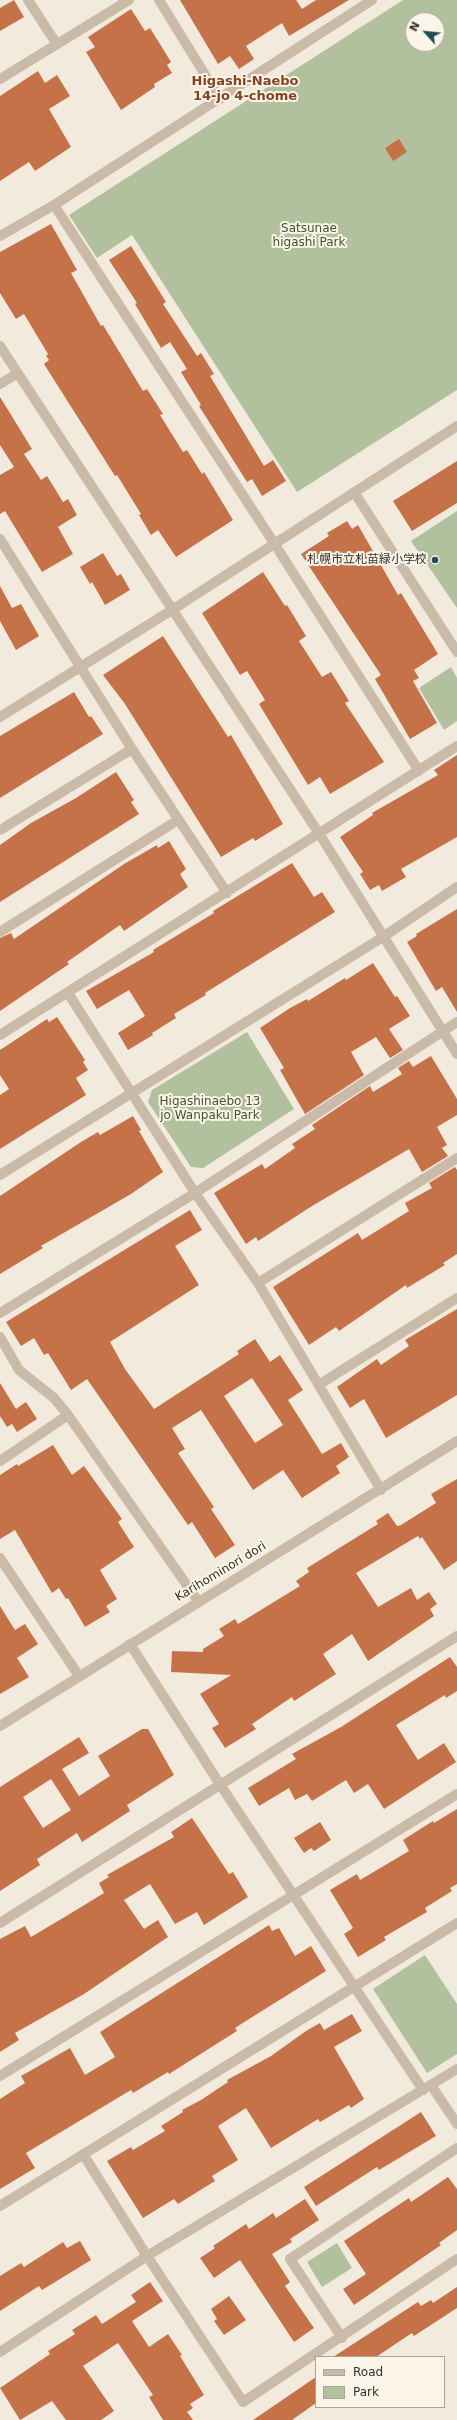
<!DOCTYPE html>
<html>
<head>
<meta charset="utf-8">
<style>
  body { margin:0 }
  #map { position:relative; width:457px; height:2420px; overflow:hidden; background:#f2eadd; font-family:"DejaVu Sans",sans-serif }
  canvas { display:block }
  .legend { position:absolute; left:315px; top:2356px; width:130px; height:52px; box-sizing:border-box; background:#faf4e9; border:1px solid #aca59c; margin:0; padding:5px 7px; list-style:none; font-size:12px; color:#372f29 }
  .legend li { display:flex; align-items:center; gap:8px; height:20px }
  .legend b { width:20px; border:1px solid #aca59c }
  .north { position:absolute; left:405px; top:12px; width:40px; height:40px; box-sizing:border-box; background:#faf4e9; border:1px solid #aca59c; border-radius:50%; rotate:297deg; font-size:11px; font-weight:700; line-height:16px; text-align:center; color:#372f29 }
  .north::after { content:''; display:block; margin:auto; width:14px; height:18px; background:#1e4f58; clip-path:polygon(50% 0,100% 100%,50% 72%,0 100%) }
</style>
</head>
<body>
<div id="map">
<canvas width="457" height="2420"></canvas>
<ul class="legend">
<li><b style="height:5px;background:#cabba9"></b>Road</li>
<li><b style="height:11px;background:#b2c19d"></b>Park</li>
</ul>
<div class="north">N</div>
</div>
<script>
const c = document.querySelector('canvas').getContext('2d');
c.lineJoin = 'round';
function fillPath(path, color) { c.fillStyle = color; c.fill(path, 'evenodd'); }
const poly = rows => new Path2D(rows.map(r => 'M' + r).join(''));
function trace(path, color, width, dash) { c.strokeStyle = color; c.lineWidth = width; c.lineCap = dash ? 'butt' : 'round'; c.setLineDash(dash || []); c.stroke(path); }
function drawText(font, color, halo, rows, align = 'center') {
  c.font = font + ' "DejaVu Sans","Noto Sans JP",sans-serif'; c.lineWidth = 4; c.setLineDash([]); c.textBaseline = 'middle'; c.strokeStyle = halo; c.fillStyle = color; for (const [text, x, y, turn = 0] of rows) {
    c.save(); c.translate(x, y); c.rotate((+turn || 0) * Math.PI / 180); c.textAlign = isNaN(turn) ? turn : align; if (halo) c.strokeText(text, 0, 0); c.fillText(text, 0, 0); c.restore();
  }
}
fillPath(poly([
  [403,0,457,0,457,390,297,492,132,235,97,258,69,215],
  [413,20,437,20,437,44,413,44],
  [457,511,457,608,411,541],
  [451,667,457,678,457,721,444,730,419,688],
  [247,1032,294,1109,203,1168,191,1167,148,1102,152,1090],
  [425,1955,457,2004,457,2054,427,2073,373,1989],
  [337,2243,352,2268,322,2287,307,2262]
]), '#b2c19d');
fillPath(poly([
  [14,0,24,17,0,31,0,8],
  [180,0,296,0,302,9,316,0,349,0,289,36,282,23,246,46,254,59,239,69,230,56,218,64],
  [131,9,145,31,150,28,171,62,167,65,172,73,154,84,155,87,121,110,86,52,95,47,88,37],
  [38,71,45,83,57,75,70,96,49,109,71,147,35,171,29,162,0,181,0,96],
  [399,139,407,152,393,161,385,148],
  [51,224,77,270,71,273,101,326,103,325,143,391,147,389,163,414,160,415,183,452,187,450,202,474,204,472,233,520,176,557,158,530,151,535,139,515,141,514,117,475,115,476,44,364,49,360,46,356,48,354,24,314,16,319,0,293,0,252],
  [131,246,166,302,163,304,197,356,201,353,214,374,210,376,264,466,273,460,286,481,262,496,252,479,247,482,199,406,201,405,181,372,187,369,170,342,161,348,135,304,137,303,109,260],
  [0,397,32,449,24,454,41,480,47,476,63,502,68,499,77,515,58,527,73,554,42,572,5,511,0,514,0,475,14,467,0,445],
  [457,461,457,503,412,531,393,501],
  [347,521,352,529,358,525,398,595,401,593,438,654,414,670,419,678,413,681,437,723,410,739,375,679,381,675,301,554,329,536,327,533],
  [103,553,117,576,121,574,130,590,105,605,92,582,90,584,80,567],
  [263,572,285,606,287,605,306,636,299,641,322,677,331,672,349,701,345,703,384,762,330,794,320,777,308,785,259,704,265,700,247,671,240,675,202,613],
  [0,586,12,608,21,604,39,636,16,650,0,621],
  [163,636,228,737,231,735,283,824,255,841,253,838,221,857,125,704,103,675],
  [74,692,89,717,91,716,103,734,0,798,0,736],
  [457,755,457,837,401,869,406,877,382,891,379,885,370,890,360,874,363,872,340,837,373,815,372,813,438,775,434,770],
  [116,772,134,800,131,802,139,814,0,902,0,845,31,823,76,798],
  [169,841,186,869,180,874,188,887,124,931,120,925,67,962,69,964,0,1011,0,938,11,933,14,939,124,864,157,845,158,848],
  [292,863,314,897,322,892,335,912,205,993,206,995,174,1014,176,1018,152,1033,153,1035,128,1050,118,1033,145,1016,129,990,97,1009,86,991,154,952,153,950,214,913,213,911],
  [457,909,457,1012,442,987,436,991,407,942,417,936,416,934],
  [373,963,395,997,397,996,410,1016,389,1029,403,1050,390,1058,376,1037,351,1052,364,1075,305,1114,280,1070,284,1068,260,1028,290,1008,307,999,308,1001,345,978,346,980],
  [57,1017,85,1060,83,1062,88,1070,76,1078,86,1095,0,1149,0,1095,9,1089,0,1075,0,1050,47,1019,49,1022],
  [431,1056,457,1099,457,1115,437,1127,447,1145,442,1148,448,1156,422,1172,409,1149,312,1206,258,1241,256,1237,246,1244,214,1193,262,1164,265,1169,295,1148,292,1144,315,1129,312,1125,370,1086,373,1092,402,1074,398,1068,409,1061,413,1067],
  [133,1116,141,1130,139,1131,163,1172,131,1194,41,1246,43,1248,0,1274,0,1196,81,1142,98,1132,100,1135],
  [455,1167,457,1170,457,1254,443,1263,445,1265,407,1288,406,1285,339,1331,336,1327,309,1345,273,1287,358,1233,362,1240,409,1211,405,1203,432,1188,429,1183],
  [190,1210,202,1230,175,1246,199,1285,110,1342,125,1369,154,1409,239,1354,237,1351,255,1339,270,1362,280,1355,303,1390,288,1400,322,1454,341,1443,349,1457,336,1466,340,1473,302,1498,283,1470,253,1490,201,1410,172,1428,185,1449,178,1453,214,1507,211,1509,235,1545,215,1558,192,1522,188,1525,87,1379,71,1390,48,1353,44,1355,34,1338,21,1346,6,1322],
  [252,1378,283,1425,255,1443,224,1396],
  [457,1309,457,1395,386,1438,364,1399,350,1408,337,1387,377,1359,381,1365,409,1346,405,1340],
  [0,1383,16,1409,26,1402,37,1419,17,1432,12,1424,7,1427,0,1416],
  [53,1445,72,1475,84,1466,122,1519,118,1522,134,1547,100,1570,117,1599,106,1606,110,1612,85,1627,68,1598,66,1599,59,1588,52,1593,15,1530,0,1539,0,1475,17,1464,18,1466],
  [457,1479,457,1561,444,1570,422,1537,420,1539,418,1536,356,1573,378,1607,411,1588,417,1600,429,1592,437,1604,430,1609,434,1616,368,1661,352,1634,323,1654,336,1674,294,1701,292,1697,252,1724,256,1729,225,1748,212,1728,219,1724,200,1694,231,1675,171,1672,172,1651,203,1652,203,1649,224,1636,219,1629,235,1619,238,1624,300,1586,296,1581,309,1572,307,1568,378,1524,376,1521,388,1513,397,1526,401,1525,436,1503,431,1494],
  [0,1606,15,1630,25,1624,38,1644,17,1658,29,1677,0,1694],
  [450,1657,457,1667,457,1691,446,1698,445,1695,396,1725,418,1760,444,1743,456,1762,384,1809,368,1784,354,1793,346,1780,312,1801,307,1794,295,1800,289,1788,259,1806,248,1788,296,1759,292,1754,341,1727],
  [142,1729,148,1729,174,1775,127,1805,130,1811,82,1842,77,1833,37,1859,40,1865,0,1891,0,1787,79,1737,89,1753,62,1769,79,1796,110,1776,98,1756],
  [51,1779,71,1810,43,1828,23,1797],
  [457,1809,457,1884,450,1888,452,1891,425,1908,427,1912,384,1937,386,1940,358,1957,344,1934,353,1928,330,1890,357,1874,360,1880,409,1851,403,1840,433,1821,434,1823],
  [192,1818,229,1874,233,1872,248,1897,204,1925,197,1912,175,1924,150,1884,124,1900,144,1929,158,1920,168,1937,84,1994,15,2033,19,2040,0,2052,0,1939,25,1926,31,1937,68,1915,104,1893,99,1883,109,1877,107,1875,174,1837,171,1832],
  [320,1822,331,1840,314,1851,311,1848,304,1853,294,1838],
  [269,1925,272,1931,279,1928,295,1956,311,1946,326,1971,249,2019,235,2028,237,2031,169,2074,168,2072,133,2093,131,2090,26,2153,35,2168,0,2189,0,2099,25,2083,21,2076,70,2048,85,2075,115,2057,100,2032],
  [352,2014,362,2031,334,2047,364,2099,351,2108,349,2105,320,2122,318,2119,271,2148,246,2108,218,2126,238,2160,212,2176,215,2181,194,2194,178,2204,174,2199,143,2218,107,2161,131,2147,133,2150,165,2131,161,2126,183,2112,182,2110,201,2100,228,2082,227,2080,271,2056,306,2031,320,2023,324,2030],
  [421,2112,436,2136,379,2170,377,2167,316,2206,304,2187],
  [448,2177,457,2189,457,2230,439,2243,441,2245,354,2305,343,2289,366,2274,344,2241,409,2198,411,2202],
  [305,2199,319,2220,290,2239,292,2242,272,2254,290,2282,285,2286,314,2328,294,2342,240,2260,214,2278,200,2258,215,2248,213,2246,246,2224,249,2229,273,2213,276,2218],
  [80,2241,91,2260,42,2290,39,2286,0,2311,0,2276,21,2263,24,2267,63,2242,67,2248],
  [150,2282,163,2301,132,2321,149,2347,168,2334,182,2355,180,2356,204,2395,190,2404,193,2408,187,2412,193,2420,163,2420,149,2397,153,2395,118,2343,83,2366,114,2411,101,2420,66,2420,52,2401,20,2420,0,2388,50,2354,48,2351,75,2334,72,2330,96,2315,102,2324,136,2302,131,2295],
  [457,2287,457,2308,414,2336,412,2333,376,2357,333,2357,418,2302,421,2306,431,2300,433,2303],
  [229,2296,246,2320,224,2335,214,2321,217,2319,211,2309],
  [316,2377,316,2403,292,2420,253,2420]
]), '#c57248');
trace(poly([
  [28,0,56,43],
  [159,0,220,99],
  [0,79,129,0],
  [54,205,274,543,419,771],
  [0,236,54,205,372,0],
  [0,346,320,835,457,1054],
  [0,384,18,373],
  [354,492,457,652],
  [0,539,132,749,227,893],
  [0,717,172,610,457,426],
  [0,830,132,749],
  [0,932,178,820],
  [68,993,195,1193,258,1283,381,1490],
  [0,1035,457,746],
  [0,1175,383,937,457,887],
  [258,1283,457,1158],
  [0,1313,195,1193,457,1022],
  [0,1337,19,1370,54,1398,68,1415,198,1601],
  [320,1384,457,1298],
  [0,1461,68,1415],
  [0,1558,79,1676],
  [130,1644,221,1786,423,2090],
  [0,1923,457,1636],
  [0,2076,457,1794],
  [431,2085,457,2124],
  [83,2154,147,2256,243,2402,457,2259],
  [0,2206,457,1923],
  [342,2338,290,2259,457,2148],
  [0,2352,147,2256,457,2069]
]), '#cabba9', 10);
trace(poly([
  [0,1726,457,1441]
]), '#cabba9', 10);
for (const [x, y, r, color] of [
  [435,560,4,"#1e4f58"]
]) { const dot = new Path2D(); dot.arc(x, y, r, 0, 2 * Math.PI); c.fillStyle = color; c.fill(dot); trace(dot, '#faf4e9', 1.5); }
drawText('12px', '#43552d', '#faf4e9', [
  ["Satsunae",309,229],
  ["higashi Park",309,243],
  ["Higashinaebo 13",210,1102],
  ["jo Wanpaku Park",210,1116]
]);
drawText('12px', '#372f29', '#faf4e9', [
  ["札幌市立札苗緑小学校",427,560]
], 'right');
drawText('12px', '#372f29', '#faf4e9', [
  ["Karihominori dori",221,1572,-31]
]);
drawText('bold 13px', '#854322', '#faf4e9', [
  ["Higashi-Naebo",245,82],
  ["14-jo 4-chome",245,97]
]);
</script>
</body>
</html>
